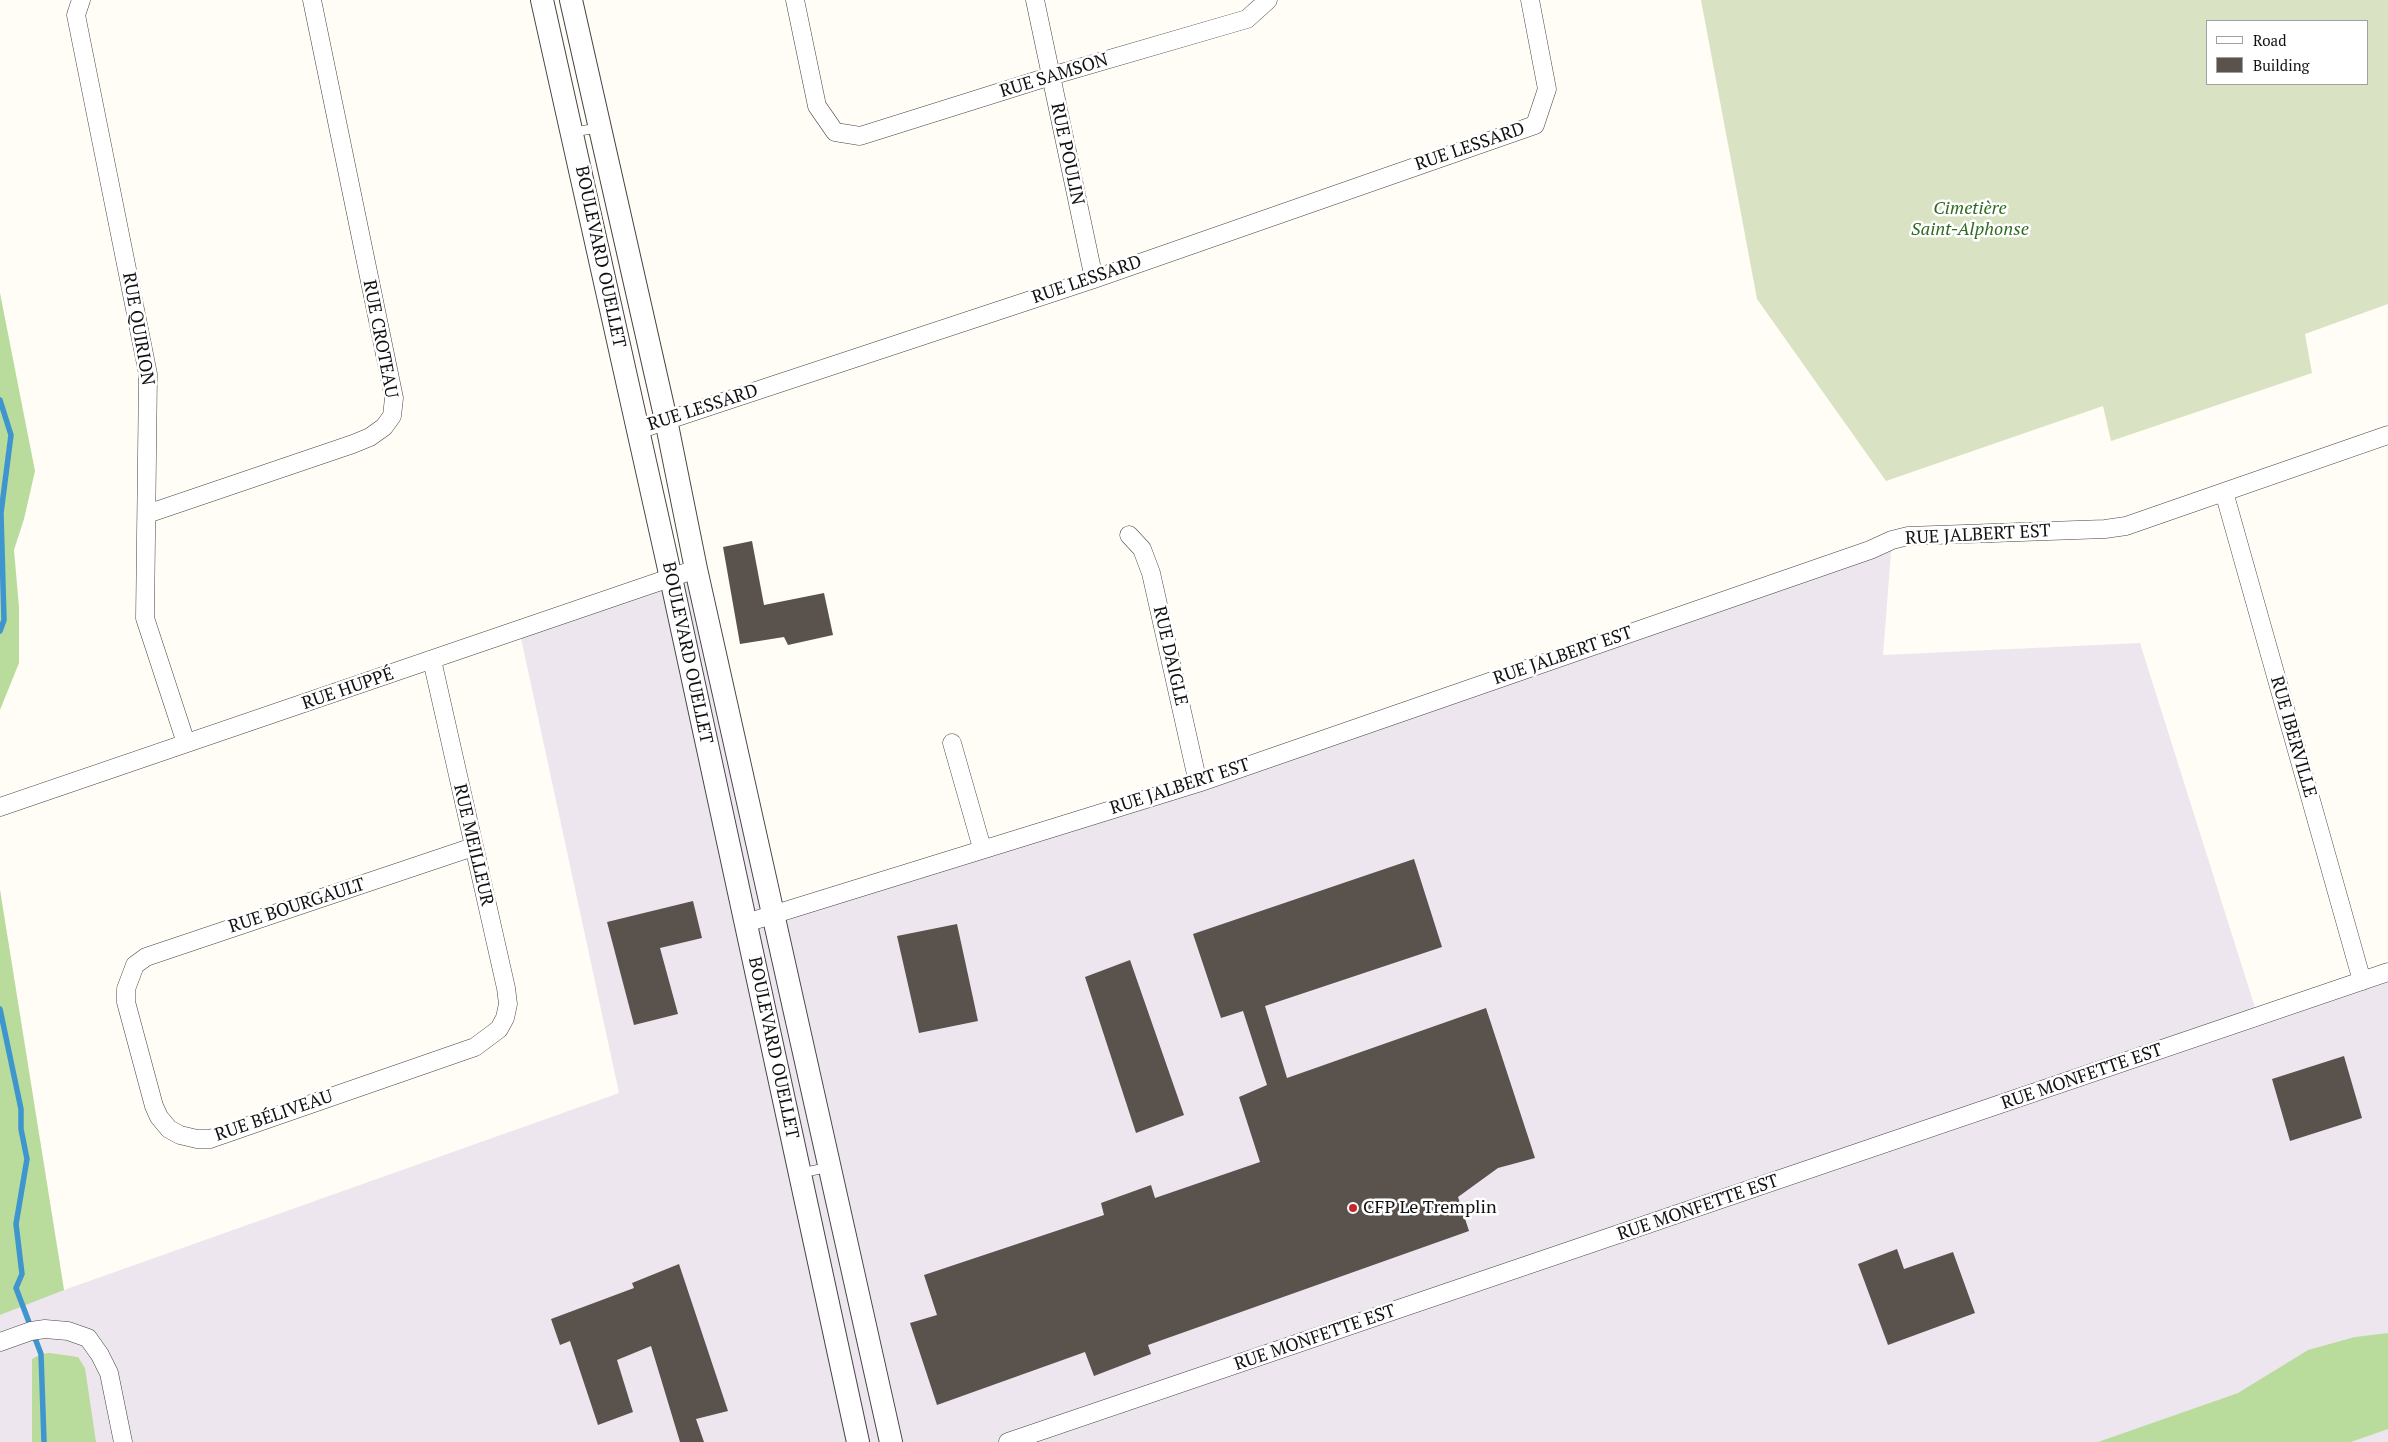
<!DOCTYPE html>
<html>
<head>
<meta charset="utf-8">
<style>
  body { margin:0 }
  #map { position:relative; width:2388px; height:1442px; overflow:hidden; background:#fffdf5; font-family:"PT Serif",serif }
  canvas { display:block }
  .legend { position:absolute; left:2206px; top:20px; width:162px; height:65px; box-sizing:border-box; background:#fff; border:1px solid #a0a0a0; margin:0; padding:6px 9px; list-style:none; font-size:15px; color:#111 }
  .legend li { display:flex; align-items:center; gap:10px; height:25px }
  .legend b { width:25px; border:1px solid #a0a0a0 }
</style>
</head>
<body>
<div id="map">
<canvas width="2388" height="1442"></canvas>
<ul class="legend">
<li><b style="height:6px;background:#fff"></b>Road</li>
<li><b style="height:14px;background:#5a524d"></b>Building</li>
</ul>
</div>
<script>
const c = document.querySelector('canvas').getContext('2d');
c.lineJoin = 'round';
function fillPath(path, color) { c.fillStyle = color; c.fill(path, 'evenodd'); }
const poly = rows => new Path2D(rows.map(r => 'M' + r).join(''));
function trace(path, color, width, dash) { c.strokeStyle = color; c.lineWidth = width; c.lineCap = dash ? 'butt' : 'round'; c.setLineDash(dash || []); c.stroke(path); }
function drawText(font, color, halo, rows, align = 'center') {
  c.font = font + ' "PT Serif",serif'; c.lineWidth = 5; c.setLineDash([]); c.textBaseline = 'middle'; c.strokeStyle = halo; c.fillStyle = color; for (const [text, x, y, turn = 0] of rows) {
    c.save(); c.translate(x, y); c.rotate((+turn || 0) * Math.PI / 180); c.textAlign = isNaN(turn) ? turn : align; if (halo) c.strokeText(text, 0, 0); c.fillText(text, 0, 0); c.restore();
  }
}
fillPath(poly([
  [1892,540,1883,655,2140,643,2258,1017,2388,972,2388,1442,0,1442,0,890,64,1290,619,1093,519,629,696,569,774,913,1198,783]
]), '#eee6ef');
fillPath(poly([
  [0,293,35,471,24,519,14,550,19,607,19,663,0,710],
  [0,890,64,1290,0,1315],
  [2388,1333,2388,1429,2351,1442,2098,1442,2238,1393,2308,1350,2355,1337],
  [50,1353,78,1357,85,1368,96,1442,32,1442,32,1359,41,1354]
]), '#b9dc9c');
fillPath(poly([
  [1701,0,2388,0,2388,304,2305,334,2312,373,2111,441,2103,406,1886,481,1757,299],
  [2207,21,2367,21,2367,84,2207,84]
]), '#d9e3c4');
trace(poly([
  [0,400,11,435,1,513,4,620,0,631],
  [0,1009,21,1109,21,1129,27,1159,16,1224,22,1274,16,1288,41,1354,44,1442]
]), '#3f96cf', 5.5);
fillPath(poly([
  [752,541,764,605,824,593,833,635,788,645,784,637,740,644,723,547],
  [1414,859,1442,947,1265,1006,1287,1078,1486,1008,1535,1158,1498,1168,1458,1197,1469,1231,1148,1345,1151,1354,1094,1376,1085,1352,937,1405,910,1323,937,1315,924,1275,1104,1215,1101,1203,1151,1185,1155,1198,1260,1162,1239,1097,1267,1085,1243,1011,1221,1018,1193,934],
  [693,901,702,938,660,948,678,1014,634,1025,607,922],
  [957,924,978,1021,919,1033,897,936],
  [1130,960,1184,1115,1136,1133,1085,977],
  [2344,1056,2362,1118,2290,1141,2272,1079],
  [1897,1249,1904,1269,1953,1252,1975,1313,1888,1345,1858,1264],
  [679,1264,728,1411,696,1419,704,1442,680,1442,651,1346,617,1360,633,1412,598,1425,570,1341,560,1345,551,1319,634,1288,632,1283]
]), '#5a524d');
const service = poly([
  [572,132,599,128],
  [801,1173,830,1167]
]);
const minor = poly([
  [81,0,76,15,148,374,145,618,186,743],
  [795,0,817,106,835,132,860,136,1051,76,1247,19,1268,0],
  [1035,0,1094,279],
  [638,430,1094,279,1535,125,1547,89,1530,0],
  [2224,492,2362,981],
  [147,514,353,444,370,437,384,427,392,416,394,398,312,0],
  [1129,535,1142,549,1151,573,1198,783],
  [432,660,506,988,508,1004,505,1018,499,1029,475,1047,210,1139,197,1139,180,1135,169,1129,159,1117,154,1106,126,1002,126,989,135,965,146,957,473,847],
  [952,743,982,848],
  [0,807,696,569],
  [746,923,1198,783,1870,550,1892,540,1908,536,2105,529,2126,526,2388,435],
  [0,1342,31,1331,45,1329,68,1331,88,1338,100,1355,109,1373,123,1442],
  [1008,1442,2388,972]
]);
const tertiary = poly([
  [542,0,671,578,858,1442],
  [571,0,666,420,696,569,891,1442]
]);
trace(service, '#444', 10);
trace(minor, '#444', 19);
trace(tertiary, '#444', 24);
trace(service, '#fff', 9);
trace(minor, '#fff', 18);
trace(tertiary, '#fff', 22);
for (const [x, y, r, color] of [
  [1353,1208,5,"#c4262e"]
]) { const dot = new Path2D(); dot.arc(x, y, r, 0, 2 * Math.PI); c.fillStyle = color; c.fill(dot); trace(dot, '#fff', 2); }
drawText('18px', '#111', '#fff', [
  ["RUE SAMSON",1054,76,-17],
  ["RUE LESSARD",1470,147,-19],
  ["RUE POULIN",1067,154,78],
  ["BOULEVARD OUELLET",600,257,78],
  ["RUE LESSARD",1087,280,-19],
  ["RUE QUIRION",138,329,80],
  ["RUE CROTEAU",380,339,79],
  ["RUE LESSARD",703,408,-18],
  ["RUE JALBERT EST",1978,535,-3],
  ["BOULEVARD OUELLET",687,653,78],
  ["RUE DAIGLE",1170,656,77],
  ["RUE JALBERT EST",1563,656,-19],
  ["RUE HUPPÉ",348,689,-19],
  ["RUE IBERVILLE",2293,737,74],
  ["RUE JALBERT EST",1180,787,-18],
  ["RUE MEILLEUR",473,845,77],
  ["RUE BOURGAULT",297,906,-18],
  ["BOULEVARD OUELLET",773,1048,78],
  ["RUE MONFETTE EST",2082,1077,-19],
  ["RUE BÉLIVEAU",274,1116,-19],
  ["RUE MONFETTE EST",1698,1208,-19],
  ["RUE MONFETTE EST",1315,1338,-19]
]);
drawText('italic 18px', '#2f6b1f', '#fff', [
  ["Cimetière",1970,209],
  ["Saint-Alphonse",1970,230]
]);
drawText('18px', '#111', '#fff', [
  ["CFP Le Tremplin",1363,1208]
], 'left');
</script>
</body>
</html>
